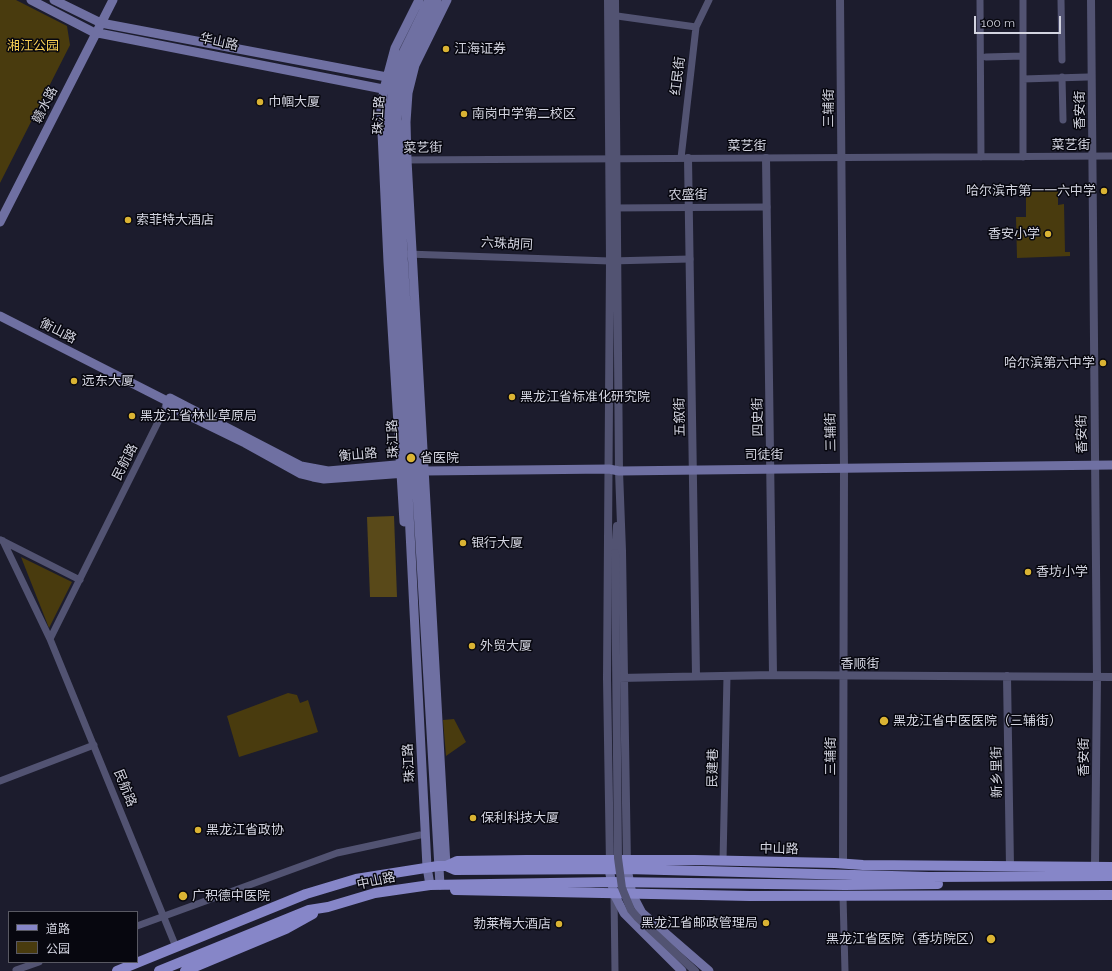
<!DOCTYPE html>
<html>
<head>
<meta charset="utf-8">
<style>
  body { margin:0 }
  #map { position:relative; width:1112px; height:971px; overflow:hidden; background:#1c1c2d; font-family:Raleway,"Noto Sans SC",sans-serif }
  canvas { display:block }
  .legend { position:absolute; left:8px; top:911px; width:130px; height:52px; box-sizing:border-box; background:#07070f; border:1px solid #595963; margin:0; padding:5px 7px; list-style:none; font-size:12px; color:#d3d4e0 }
  .legend li { display:flex; align-items:center; gap:8px; height:20px }
  .legend b { width:20px; border:1px solid #595963 }
  .scale { position:absolute; left:974px; top:16px; width:87px; height:18px; box-sizing:border-box; border:2px solid #d3d4e0; border-top:0; padding-left:5px; font-size:12px; line-height:14px; white-space:nowrap; color:#d3d4e0; -webkit-text-stroke:3px #07070f; paint-order:stroke }
</style>
</head>
<body>
<div id="map">
<canvas width="1112" height="971"></canvas>
<ul class="legend">
<li><b style="height:5px;background:#8686c8"></b>道路</li>
<li><b style="height:11px;background:#493b0e"></b>公园</li>
</ul>
<div class="scale">100 m</div>
</div>
<script>
const c = document.querySelector('canvas').getContext('2d');
c.lineJoin = 'round';
function fillPath(path, color) { c.fillStyle = color; c.fill(path, 'evenodd'); }
const poly = rows => new Path2D(rows.map(r => 'M' + r).join(''));
function trace(path, color, width, dash) { c.strokeStyle = color; c.lineWidth = width; c.lineCap = dash ? 'butt' : 'round'; c.setLineDash(dash || []); c.stroke(path); }
function drawText(font, color, halo, rows, align = 'center') {
  c.font = font + ' Raleway,"Noto Sans SC",sans-serif'; c.lineWidth = 3; c.setLineDash([]); c.textBaseline = 'middle'; c.strokeStyle = halo; c.fillStyle = color; for (const [text, x, y, turn = 0] of rows) {
    c.save(); c.translate(x, y); c.rotate((+turn || 0) * Math.PI / 180); c.textAlign = isNaN(turn) ? turn : align; if (halo) c.strokeText(text, 0, 0); c.fillText(text, 0, 0); c.restore();
  }
}
fillPath(poly([
  [0,0,16,0,67,26,70,45,0,183],
  [1058,190,1058,205,1064,204,1065,252,1070,252,1070,256,1017,258,1016,217,1026,217,1026,191],
  [21,557,72,582,49,628],
  [288,693,297,695,300,703,308,700,318,732,239,757,227,716],
  [454,719,466,742,446,756,443,720]
]), '#493b0e');
fillPath(poly([
  [394,516,397,597,370,597,367,517]
]), '#594919');
trace(poly([
  [980,0,981,157],
  [1023,0,1023,157],
  [1061,0,1062,60],
  [610,15,696,27],
  [986,57,1023,56],
  [1062,77,1063,120],
  [1023,79,1088,77],
  [681,158,696,27,709,0],
  [403,160,1112,156],
  [612,208,767,207],
  [407,254,610,261,690,259],
  [169,400,50,639,176,947],
  [1,540,80,580],
  [3,541,50,639],
  [0,781,94,745],
  [723,861,727,676],
  [614,895,615,971],
  [843,896,845,971],
  [137,926,337,853,420,835],
  [16,970,39,962]
]), '#525372', 7);
trace(poly([
  [608,0,610,261,607,678,610,865],
  [615,0,619,471,622,551,627,866],
  [840,0,844,468,843,864],
  [1091,0,1097,678,1095,867],
  [688,158,696,676],
  [766,158,773,675],
  [615,553,617,526],
  [1007,676,1010,867],
  [619,678,773,675,1112,677]
]), '#525372', 8);
trace(poly([
  [31,0,93,32,388,90],
  [54,0,101,23,392,78],
  [429,0,399,61,395,78,389,118,427,867,430,885],
  [437,0,408,59,400,92,397,119,403,254,440,885],
  [0,222,113,0],
  [0,316,169,402],
  [170,398,301,466,328,471,407,464,425,471,609,469,619,471,1112,465],
  [167,405,245,443,301,474,313,477,324,479,406,473],
  [404,522,388,262,381,111,384,89,395,48,419,0],
  [446,866,407,160,406,122,408,93,415,65,447,0],
  [609,869,614,894,624,913,682,971],
  [627,869,632,894,642,913,709,971]
]), '#6f70a2', 9);
trace(poly([
  [446,866,457,861,526,860,695,860,835,863,863,865,1112,867],
  [455,890,750,896,1112,895],
  [117,971,306,894,356,879,438,866,446,866,455,870,627,869,929,877,1112,876],
  [159,971,309,910,328,907,375,893,430,885,611,882,845,885,938,884],
  [185,971,286,929,313,914]
]), '#8686c8', 10);
trace(poly([
  [615,553,618,858,622,888,631,910,637,917,695,971]
]), '#525372', 8);
for (const [x, y, r, color] of [
  [446,49,4,"#dab333"],
  [260,102,4,"#dab333"],
  [464,114,4,"#dab333"],
  [1104,191,4,"#dab333"],
  [128,220,4,"#dab333"],
  [1048,234,4,"#dab333"],
  [1103,363,4,"#dab333"],
  [74,381,4,"#dab333"],
  [512,397,4,"#dab333"],
  [132,416,4,"#dab333"],
  [411,458,5,"#dab333"],
  [463,543,4,"#dab333"],
  [1028,572,4,"#dab333"],
  [472,646,4,"#dab333"],
  [884,721,5,"#dab333"],
  [473,818,4,"#dab333"],
  [198,830,4,"#dab333"],
  [183,896,5,"#dab333"],
  [766,923,4,"#dab333"],
  [559,924,4,"#dab333"],
  [991,939,5,"#dab333"]
]) { const dot = new Path2D(); dot.arc(x, y, r, 0, 2 * Math.PI); c.fillStyle = color; c.fill(dot); trace(dot, '#07070f', 1.5); }
drawText('13px', '#d3d4e0', '#07070f', [
  ["华山路",219,42,12],
  ["红民街",678,76,-83],
  ["赣水路",45,105,-63],
  ["三辅街",829,108,-90],
  ["香安街",1080,110,-90],
  ["珠江路",379,115,-87],
  ["菜艺街",1071,145],
  ["菜艺街",747,146],
  ["菜艺街",423,148,-1],
  ["农盛街",688,195],
  ["六珠胡同",507,244,3],
  ["衡山路",58,331,27],
  ["五叙街",680,417,-91],
  ["四史街",758,417,-91],
  ["三辅街",831,432,-91],
  ["香安街",1082,434,-91],
  ["珠江路",393,439,-92],
  ["衡山路",358,455,-5],
  ["司徒街",764,455],
  ["民航路",125,462,-63],
  ["香顺街",860,664],
  ["三辅街",831,756,-90],
  ["香安街",1084,757,-90],
  ["珠江路",409,763,-93],
  ["民建巷",713,768,-89],
  ["新乡里街",997,772,-91],
  ["民航路",125,788,68],
  ["中山路",779,849,1],
  ["中山路",376,881,-12]
]);
drawText('13px', '#f6ce54', '#07070f', [
  ["湘江公园",33,46]
]);
drawText('13px', '#d3d4e0', '#07070f', [
  ["江海证券",454,49],
  ["巾帼大厦",268,102],
  ["南岗中学第二校区",472,114],
  ["哈尔滨市第一一六中学",1096,191,"right"],
  ["索菲特大酒店",136,220],
  ["香安小学",1040,234,"right"],
  ["哈尔滨第六中学",1095,363,"right"],
  ["远东大厦",82,381],
  ["黑龙江省标准化研究院",520,397],
  ["黑龙江省林业草原局",140,416],
  ["省医院",420,458],
  ["银行大厦",471,543],
  ["香坊小学",1036,572],
  ["外贸大厦",480,646],
  ["黑龙江省中医医院（三辅街）",893,721],
  ["保利科技大厦",481,818],
  ["黑龙江省政协",206,830],
  ["广积德中医院",192,896],
  ["黑龙江省邮政管理局",758,923,"right"],
  ["勃莱梅大酒店",551,924,"right"],
  ["黑龙江省医院（香坊院区）",982,939,"right"]
], 'left');
</script>
</body>
</html>
